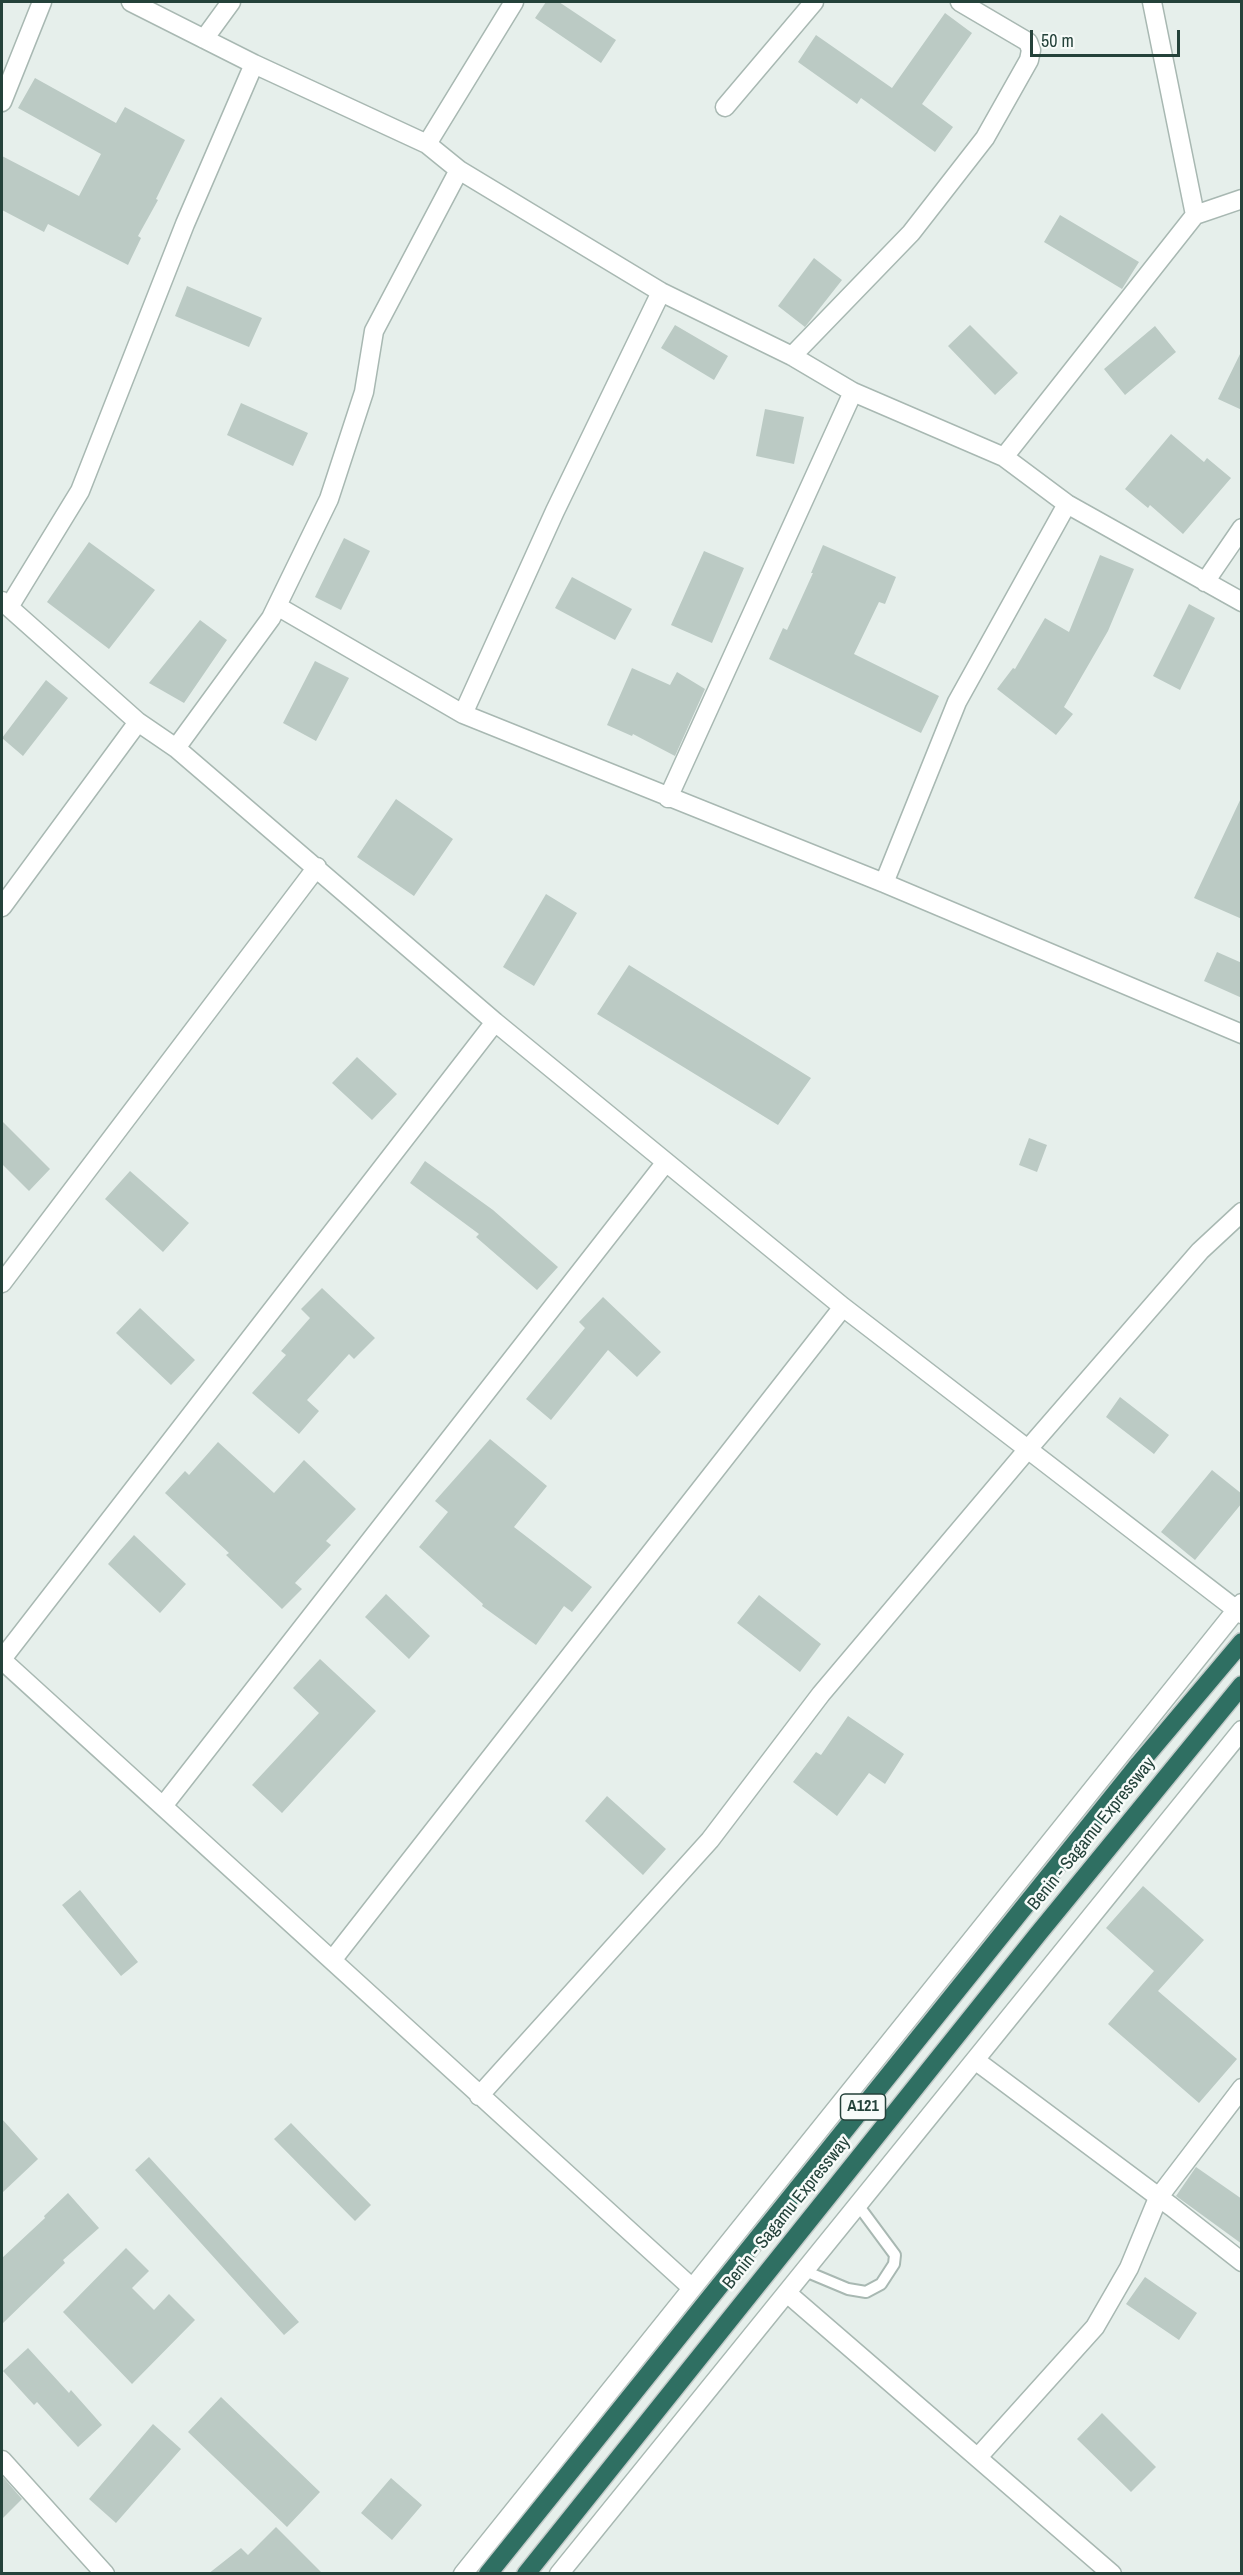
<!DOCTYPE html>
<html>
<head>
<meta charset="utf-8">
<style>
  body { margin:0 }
  #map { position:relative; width:1243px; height:2575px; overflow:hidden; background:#e6efeb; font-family:"Archivo Narrow",sans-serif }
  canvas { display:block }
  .frame { position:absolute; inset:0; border:3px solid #24423a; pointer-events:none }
  .scale { position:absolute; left:1030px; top:30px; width:150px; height:27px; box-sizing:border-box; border:3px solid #24423a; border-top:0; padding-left:8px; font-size:18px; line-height:21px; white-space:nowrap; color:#24423a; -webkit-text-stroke:4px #f7fbf9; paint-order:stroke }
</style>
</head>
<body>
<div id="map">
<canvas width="1243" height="2575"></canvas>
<div class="frame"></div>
<div class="scale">50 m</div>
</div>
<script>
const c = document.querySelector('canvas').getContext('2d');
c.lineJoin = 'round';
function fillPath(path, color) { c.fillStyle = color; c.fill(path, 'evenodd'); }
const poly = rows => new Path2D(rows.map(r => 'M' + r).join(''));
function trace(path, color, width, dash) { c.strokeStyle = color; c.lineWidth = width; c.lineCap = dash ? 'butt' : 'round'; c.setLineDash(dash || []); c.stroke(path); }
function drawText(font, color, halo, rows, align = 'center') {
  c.font = font + ' "Archivo Narrow",sans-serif'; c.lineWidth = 5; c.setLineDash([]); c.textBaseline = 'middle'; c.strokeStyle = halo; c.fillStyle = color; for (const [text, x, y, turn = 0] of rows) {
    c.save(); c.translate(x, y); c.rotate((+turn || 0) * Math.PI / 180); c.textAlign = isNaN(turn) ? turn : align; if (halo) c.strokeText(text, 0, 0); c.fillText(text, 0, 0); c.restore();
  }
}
fillPath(poly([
  [546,2,559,2,616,40,601,63,535,18],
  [945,13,972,33,922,104,953,127,935,152,861,98,857,104,798,62,816,35,892,88],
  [35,78,116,123,125,107,185,140,156,199,158,200,138,236,141,238,128,265,48,224,44,232,2,210,2,156,79,196,101,154,18,108],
  [1060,215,1139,262,1122,289,1044,242],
  [814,258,842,280,805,327,778,306],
  [187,286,262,318,249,347,175,316],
  [675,325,728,356,714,380,661,348],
  [970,325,1018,373,995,395,948,346],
  [1155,326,1176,352,1125,395,1104,369],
  [1242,350,1242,410,1218,399],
  [241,403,308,433,293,466,227,435],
  [765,409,804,417,794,464,756,456],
  [1171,434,1204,462,1207,458,1231,478,1183,534,1150,505,1148,508,1125,489],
  [344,538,370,551,341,610,315,597],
  [89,542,155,590,109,649,47,602],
  [823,545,896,577,885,604,879,602,854,654,939,696,921,733,769,659,783,628,787,630,813,573,811,573],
  [704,551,744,568,712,643,671,625],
  [1100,555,1134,569,1108,631,1064,707,1073,714,1056,735,997,689,1013,668,1015,669,1045,618,1069,632],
  [572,577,632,609,615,640,555,608],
  [1189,604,1215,618,1180,690,1153,676],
  [200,620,227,640,184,703,149,683],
  [315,661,349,678,316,741,283,723],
  [632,668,670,685,677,672,705,689,675,756,633,734,632,736,607,725],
  [46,680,68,698,23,756,2,738],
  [1242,796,1242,919,1194,898],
  [396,799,453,839,414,896,357,857],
  [546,894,577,913,534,986,503,967],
  [1217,952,1242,963,1242,998,1204,981],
  [629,965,811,1078,778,1125,597,1014],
  [357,1057,397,1094,372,1120,332,1083],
  [2,1121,50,1169,29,1191,2,1164],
  [1029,1138,1047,1145,1037,1172,1019,1165],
  [425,1161,493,1210,558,1267,537,1290,476,1237,479,1234,410,1183],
  [130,1171,189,1223,163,1252,105,1199],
  [322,1288,375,1338,354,1359,349,1354,307,1400,319,1411,299,1434,252,1393,286,1355,281,1351,310,1318,301,1309],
  [603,1297,661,1352,637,1377,608,1350,551,1420,526,1399,585,1328,579,1322],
  [140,1308,195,1360,171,1385,116,1333],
  [1120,1397,1169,1435,1154,1454,1106,1417],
  [490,1439,547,1486,514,1527,592,1587,572,1612,564,1606,536,1645,482,1606,483,1604,419,1547,448,1512,435,1501],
  [218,1442,274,1493,304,1460,356,1509,326,1541,331,1545,295,1583,302,1589,282,1609,226,1555,229,1553,165,1493,185,1471,189,1475],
  [1212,1470,1242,1494,1242,1503,1195,1560,1161,1532],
  [134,1535,186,1584,160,1613,108,1564],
  [386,1594,430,1636,409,1659,365,1617],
  [759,1595,821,1644,800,1672,737,1623],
  [320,1659,376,1711,282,1813,252,1785,319,1713,293,1688],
  [848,1716,904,1754,885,1784,869,1773,837,1816,793,1782,816,1752,821,1755],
  [607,1796,666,1849,643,1875,585,1821],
  [1143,1886,1204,1940,1158,1991,1237,2059,1199,2103,1108,2024,1154,1971,1106,1928],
  [80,1890,138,1962,121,1976,62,1905],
  [2,2119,38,2159,2,2193],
  [291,2123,371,2205,355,2221,274,2139],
  [149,2157,299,2322,284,2335,135,2170],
  [1196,2167,1242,2199,1242,2244,1176,2196],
  [68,2193,99,2228,63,2260,65,2263,2,2324,2,2258,45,2218,44,2216],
  [126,2248,149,2271,132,2288,154,2310,169,2294,195,2320,132,2384,63,2312],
  [1145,2277,1197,2313,1179,2340,1126,2304],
  [28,2348,69,2393,71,2390,102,2425,78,2447,37,2402,34,2405,3,2371],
  [221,2397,320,2492,287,2527,188,2432],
  [1102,2413,1156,2467,1131,2492,1077,2439],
  [153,2424,181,2449,116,2523,89,2499],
  [2,2476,22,2499,2,2519],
  [391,2478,422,2505,392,2540,361,2513],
  [276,2527,323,2574,208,2574,241,2548,248,2555]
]), '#bbcac4');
const lane = poly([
  [805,2271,848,2289,866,2292,881,2284,894,2264,895,2255,858,2205]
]);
const street = poly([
  [131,2,254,64,427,144,459,170,661,292,792,356,853,392,1004,457,1067,504,1242,602],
  [1152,2,1195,215],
  [204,39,231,2],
  [2,102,42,2],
  [725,107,814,2],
  [427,144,514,2],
  [792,356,911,233,985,138,1029,60,1031,50,1028,42,960,2],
  [1004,457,1195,215,1242,199],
  [1205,582,1242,528],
  [2,601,138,722,176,748,495,1022,843,1307,1242,1614],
  [277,606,463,714,884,883,1242,1034],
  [9,607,80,491,185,224,254,64],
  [463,714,555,511,661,292],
  [176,748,271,618,329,499,364,392,374,331,459,170],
  [668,798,853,392],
  [884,883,957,702,1067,504],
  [2,907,138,722],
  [2,1283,317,867],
  [2,1659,495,1022],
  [2,1660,691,2287],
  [163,1806,666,1162],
  [333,1959,843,1307],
  [975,2060,1172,2207,1242,2262],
  [479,2096,710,1840,821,1694,1028,1449,1200,1251,1242,1212],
  [787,2293,1112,2574],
  [979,2456,1095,2327,1129,2268,1158,2198,1242,2088],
  [2,2460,105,2574],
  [463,2574,1242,1603],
  [559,2574,1242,1730]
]);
const highway = poly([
  [488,2574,1139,1764,1242,1642],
  [526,2574,1038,1934,1242,1685]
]);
trace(lane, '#a8b8b2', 14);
trace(street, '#a8b8b2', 21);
trace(highway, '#c2cac8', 21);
trace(lane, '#fff', 10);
trace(street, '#fff', 18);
trace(highway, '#2f6f62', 18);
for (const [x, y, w] of [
  [863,2107,45]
]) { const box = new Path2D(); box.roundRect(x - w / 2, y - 13, w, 26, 4.5); c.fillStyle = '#f7fbf9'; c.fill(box); trace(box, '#24423a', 1.5); }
drawText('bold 16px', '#24423a', null, [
  ["A121",863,2107]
]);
drawText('18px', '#24423a', '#f7fbf9', [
  ["Benin - Sagamu Expressway",1092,1834,-51],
  ["Benin - Sagamu Expressway",787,2213,-51]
]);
</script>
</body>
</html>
